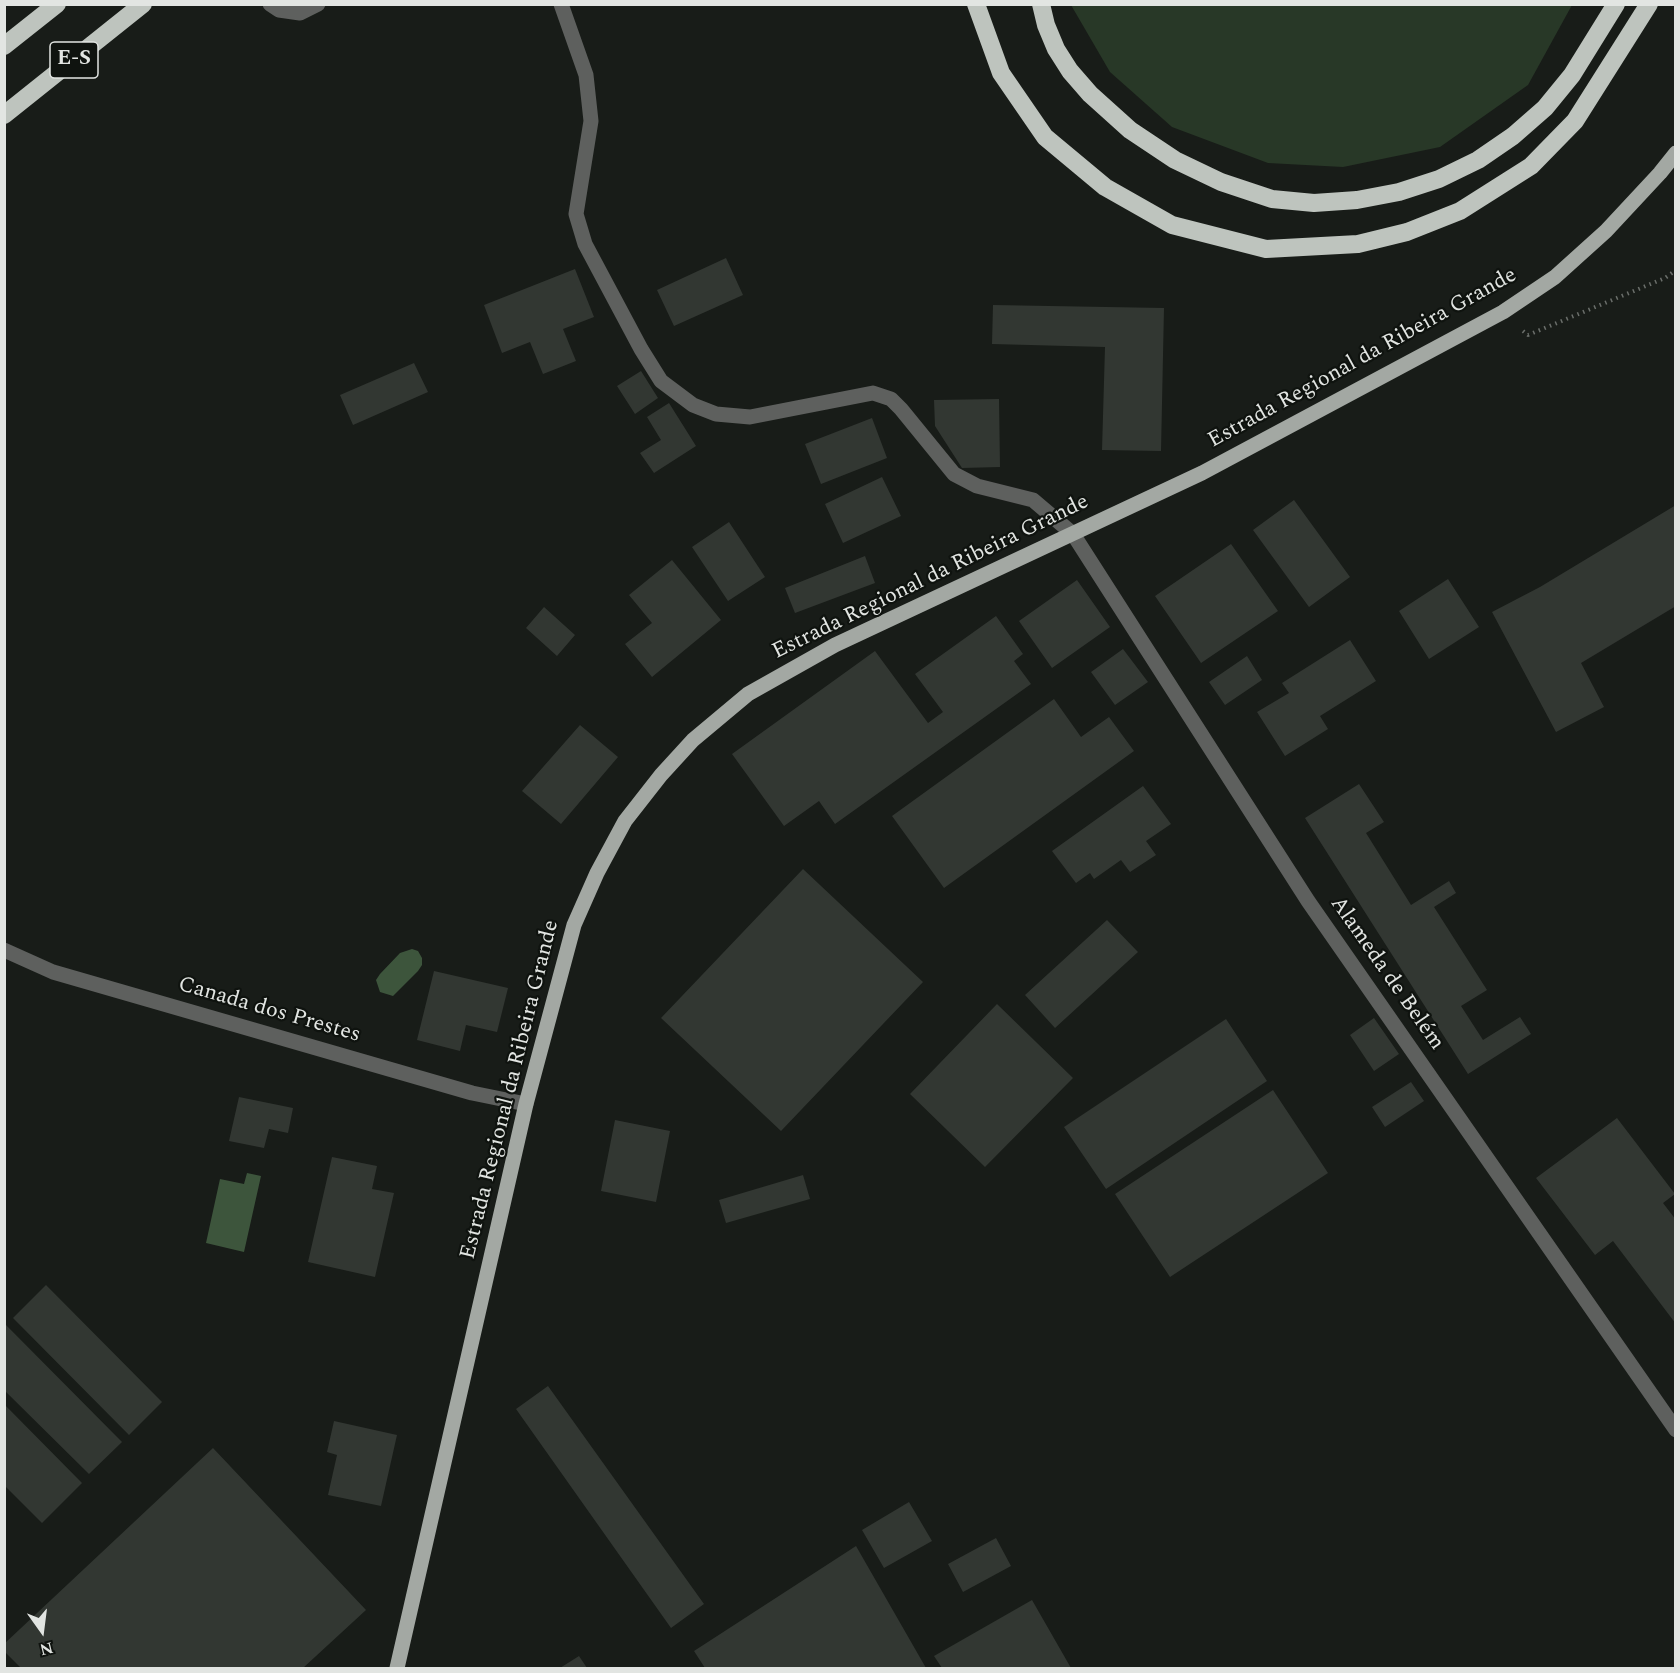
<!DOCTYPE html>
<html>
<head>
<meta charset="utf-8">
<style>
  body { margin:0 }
  #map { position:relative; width:1680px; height:1673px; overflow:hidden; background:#181c18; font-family:Spectral,serif }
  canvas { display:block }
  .frame { position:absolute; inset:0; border:6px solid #e2e5e2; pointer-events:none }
  .north { position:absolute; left:12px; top:1601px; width:60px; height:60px; -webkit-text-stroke:4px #0f130f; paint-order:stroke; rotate:166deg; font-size:16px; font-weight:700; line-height:24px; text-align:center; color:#e2e5e2 }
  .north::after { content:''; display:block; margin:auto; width:21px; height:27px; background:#e2e5e2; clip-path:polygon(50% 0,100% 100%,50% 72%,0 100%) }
</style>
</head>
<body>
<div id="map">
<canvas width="1680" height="1673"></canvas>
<div class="frame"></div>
<div class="north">N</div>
</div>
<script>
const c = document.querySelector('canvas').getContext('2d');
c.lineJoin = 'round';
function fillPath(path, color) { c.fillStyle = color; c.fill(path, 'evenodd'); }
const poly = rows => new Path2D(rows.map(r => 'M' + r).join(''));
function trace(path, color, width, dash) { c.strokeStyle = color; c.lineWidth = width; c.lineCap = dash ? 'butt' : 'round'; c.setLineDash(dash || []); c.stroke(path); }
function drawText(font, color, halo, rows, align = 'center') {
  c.font = font + ' Spectral,serif'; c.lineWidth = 4.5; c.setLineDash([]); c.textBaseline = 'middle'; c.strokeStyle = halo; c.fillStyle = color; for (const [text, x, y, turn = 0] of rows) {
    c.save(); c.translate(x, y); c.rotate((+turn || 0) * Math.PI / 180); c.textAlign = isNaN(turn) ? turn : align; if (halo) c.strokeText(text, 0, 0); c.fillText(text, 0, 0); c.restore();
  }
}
fillPath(poly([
  [1071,5,1071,4,1572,5,1528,85,1440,147,1343,167,1268,163,1172,127,1110,72]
]), '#283827');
fillPath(poly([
  [412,949,418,951,422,958,422,965,418,971,393,996,380,992,376,980,380,974,400,953],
  [247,1173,261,1176,244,1252,206,1243,220,1179,244,1184]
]), '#3d553c');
fillPath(poly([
  [726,258,743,295,674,326,657,290],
  [575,269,594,317,563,329,576,361,543,374,530,342,502,353,484,305],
  [993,305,1164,308,1161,451,1102,450,1105,347,992,344],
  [414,363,428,392,353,425,340,395],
  [641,371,658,398,635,414,617,386],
  [999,399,1000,467,962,468,935,426,934,400],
  [669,403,696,446,654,473,640,453,661,440,647,417],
  [872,418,887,458,821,484,805,444],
  [882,477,901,516,843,543,825,504],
  [1294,500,1350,577,1309,607,1253,530],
  [1676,505,1676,606,1581,663,1604,707,1556,732,1492,612,1540,587],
  [729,522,765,577,728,601,692,547],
  [1231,544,1278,611,1201,663,1155,596],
  [865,556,875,583,795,613,785,588],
  [672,560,721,620,652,677,625,644,652,623,629,595],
  [1448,579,1479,627,1429,659,1399,611],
  [1077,580,1110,627,1052,668,1019,621],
  [544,607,575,635,557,656,526,628],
  [996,616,1023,654,1014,661,1031,684,835,824,819,801,784,826,732,754,875,651,928,723,943,712,915,674],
  [1350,640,1376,681,1320,716,1328,729,1285,756,1257,712,1289,693,1282,683],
  [1123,649,1148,682,1115,705,1091,672],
  [1247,656,1262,680,1225,705,1209,682],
  [1054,699,1081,737,1109,717,1134,751,944,888,892,816],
  [580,725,618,757,561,824,522,791],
  [1359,784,1384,822,1366,833,1411,905,1449,881,1456,893,1434,907,1487,990,1461,1006,1483,1040,1520,1017,1531,1034,1468,1074,1305,818],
  [1143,786,1171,824,1146,841,1156,855,1130,872,1121,860,1094,879,1090,873,1076,883,1052,851],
  [803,869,923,982,781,1131,661,1018],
  [1107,920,1138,952,1055,1028,1025,995],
  [434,971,508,988,497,1032,466,1025,460,1051,417,1040],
  [997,1004,1073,1078,985,1167,910,1094],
  [1374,1018,1399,1054,1374,1071,1350,1035],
  [1226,1019,1267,1081,1106,1189,1064,1127],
  [1411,1082,1424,1101,1385,1127,1372,1107],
  [1273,1090,1328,1173,1170,1277,1115,1194],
  [239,1097,293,1108,288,1133,269,1129,264,1148,229,1141],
  [1617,1118,1675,1194,1663,1203,1676,1220,1676,1324,1613,1241,1595,1255,1536,1178],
  [615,1120,670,1131,656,1202,601,1191],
  [332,1157,377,1166,372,1189,394,1193,375,1277,308,1262],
  [803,1175,810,1199,726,1223,719,1200],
  [46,1285,162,1402,129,1435,13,1318],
  [6,1325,122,1442,89,1474,4,1390],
  [548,1386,704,1604,671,1628,516,1409],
  [4,1404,82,1483,42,1523,4,1485],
  [334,1421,397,1435,381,1506,328,1495,337,1455,327,1452],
  [213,1448,366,1610,303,1668,21,1668,4,1651,4,1644],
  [909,1502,932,1541,884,1568,862,1530],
  [996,1538,1011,1566,963,1592,948,1564],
  [856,1546,926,1668,705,1668,694,1651],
  [1032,1600,1071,1668,942,1668,934,1656],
  [579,1656,587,1668,560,1668]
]), '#323732');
trace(poly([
  [1523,331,1528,335,1665,278,1676,270]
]), '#6a6e6a', 4, [1.5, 4.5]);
trace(poly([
  [270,4,279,10,300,13,318,4],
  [561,4,586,75,591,121,576,214,585,244,641,349,661,381,693,405,716,414,750,417,873,393,891,399,901,409,954,474,977,486,1033,500,1073,534,1308,901,1676,1430],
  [4,950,53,972,472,1093,526,1104]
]), '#5e605e', 15);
trace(poly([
  [397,1668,526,1104,574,925,597,873,625,821,661,775,693,740,748,694,835,645,1202,473,1503,312,1555,277,1606,231,1660,173,1676,153]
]), '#a3a8a3', 15);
trace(poly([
  [976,4,1001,73,1045,137,1105,187,1172,225,1266,249,1358,244,1407,232,1460,211,1531,166,1575,121,1649,4],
  [1041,4,1046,25,1056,49,1070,71,1090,94,1130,130,1175,160,1221,182,1272,199,1314,203,1357,200,1399,192,1439,179,1478,160,1513,136,1545,108,1572,75,1616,4],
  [4,46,57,4],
  [4,115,143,4]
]), '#bec4be', 18);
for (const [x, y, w] of [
  [74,60,48]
]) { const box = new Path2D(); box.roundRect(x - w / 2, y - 18, w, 36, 4.5); c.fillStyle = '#0f130f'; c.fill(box); trace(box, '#e2e5e2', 1.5); }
drawText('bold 21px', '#e2e5e2', null, [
  ["E-S",74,60]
]);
drawText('22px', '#e2e5e2', '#0f130f', [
  ["Estrada Regional da Ribeira Grande",1363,359,-29],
  ["Estrada Regional da Ribeira Grande",931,578,-26],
  ["Alameda de Belém",1386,974,55],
  ["Canada dos Prestes",269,1011,16],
  ["Estrada Regional da Ribeira Grande",511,1090,-76]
]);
</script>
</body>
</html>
